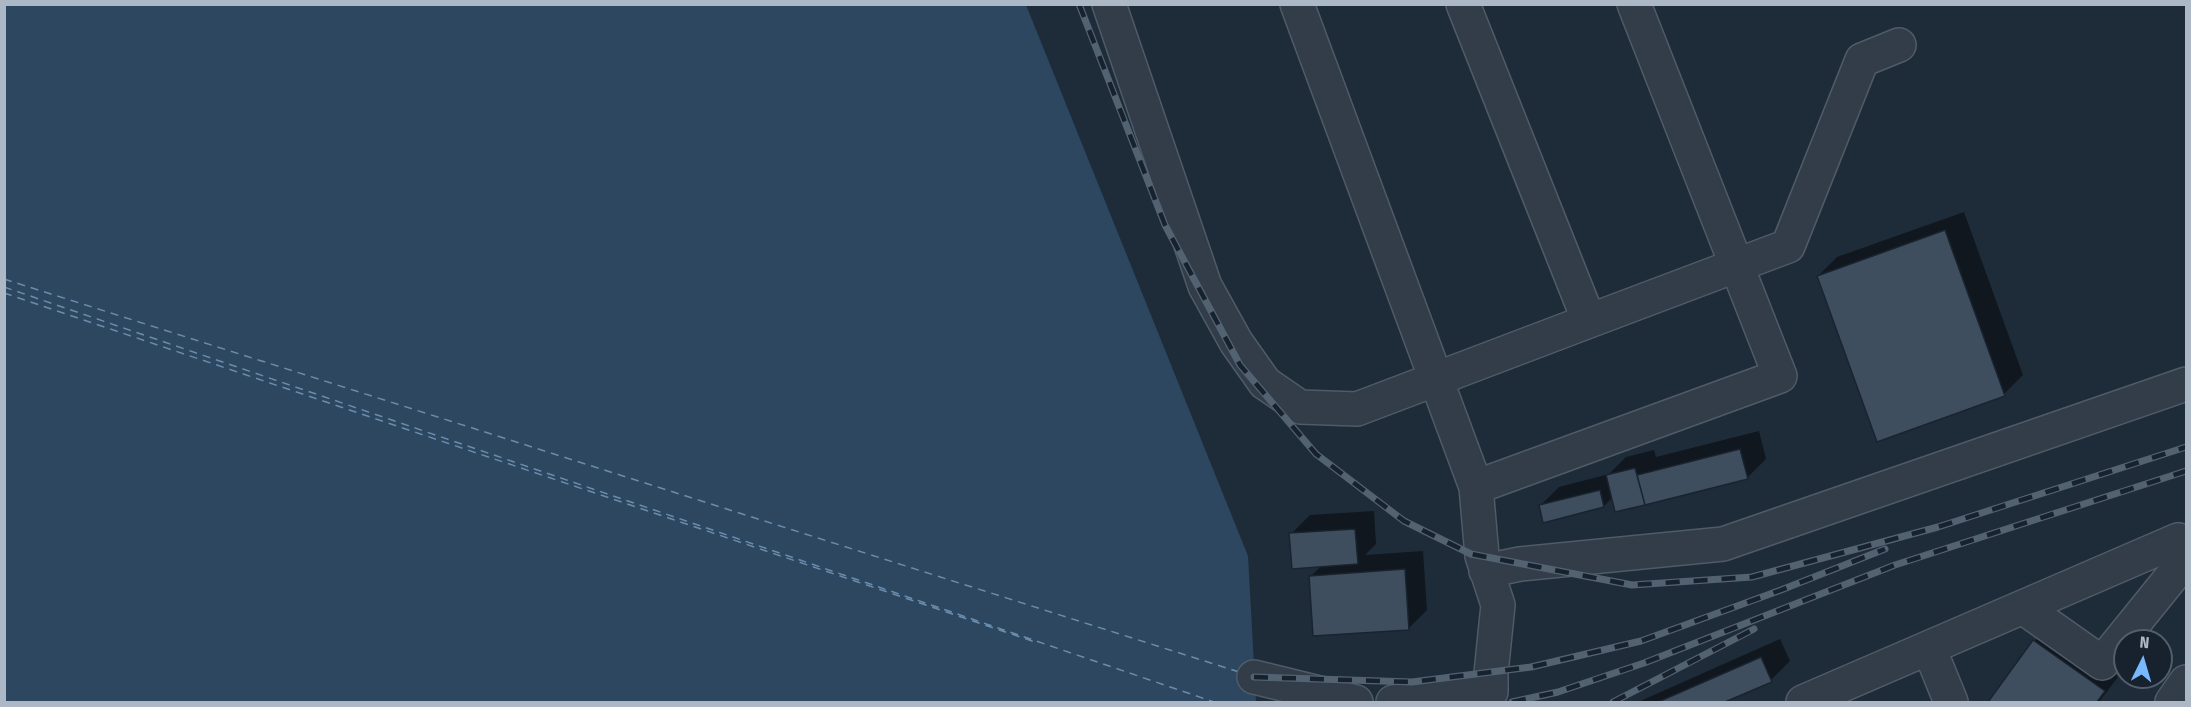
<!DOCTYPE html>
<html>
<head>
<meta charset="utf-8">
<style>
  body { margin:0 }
  #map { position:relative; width:2191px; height:707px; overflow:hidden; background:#1e2c39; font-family:"Fira Sans Condensed",sans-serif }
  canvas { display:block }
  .frame { position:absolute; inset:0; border:6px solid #acb8c6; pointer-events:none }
  .north { position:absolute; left:2113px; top:629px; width:60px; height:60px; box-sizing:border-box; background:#17222e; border:2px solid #535e6b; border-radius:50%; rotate:5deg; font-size:16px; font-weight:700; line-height:24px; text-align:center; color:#acb8c6 }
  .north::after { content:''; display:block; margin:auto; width:21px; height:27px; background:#78b8ff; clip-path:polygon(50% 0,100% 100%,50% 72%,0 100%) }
</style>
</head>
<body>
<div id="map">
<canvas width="2191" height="707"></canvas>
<div class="frame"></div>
<div class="north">N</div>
</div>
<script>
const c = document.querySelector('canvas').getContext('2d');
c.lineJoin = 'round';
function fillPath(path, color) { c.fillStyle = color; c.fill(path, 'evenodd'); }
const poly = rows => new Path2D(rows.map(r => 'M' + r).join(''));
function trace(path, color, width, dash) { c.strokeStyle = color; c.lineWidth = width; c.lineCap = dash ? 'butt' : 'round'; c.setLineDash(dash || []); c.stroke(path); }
fillPath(poly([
  [4,5,1026,5,1248,556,1256,702,5,702]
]), '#2e4760');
fillPath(poly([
  [1964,212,2023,375,2004,394,1818,276,1837,257],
  [1759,431,1766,459,1747,478,1616,510,1613,497,1604,506,1544,521,1540,506,1559,487,1609,474,1626,457,1654,450,1656,457],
  [1374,511,1376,544,1365,555,1423,551,1427,610,1408,629,1311,576,1322,565,1291,534,1310,515],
  [2048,627,2118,677,2099,702,1990,702,2035,641],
  [1780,639,1790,661,1771,680,1721,702,1638,702]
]), '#0007');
trace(poly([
  [4,279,1239,672],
  [4,287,1214,702],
  [4,293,1035,642]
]), '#698cad', 1.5, [8, 6]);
const building = poly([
  [1945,230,2005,396,1877,442,1817,276,1945,230],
  [1740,449,1748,479,1645,505,1637,475,1740,449],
  [1635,468,1645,505,1615,512,1606,475,1635,468],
  [1600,490,1604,507,1543,523,1539,505,1600,490],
  [1355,529,1358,564,1292,569,1289,533,1355,529],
  [1405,569,1409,630,1313,636,1309,576,1405,569],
  [2033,640,2105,691,2097,702,1988,702,2033,640],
  [1761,657,1772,682,1725,702,1658,702,1761,657]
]);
fillPath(building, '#3f4e5e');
trace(building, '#192430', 1.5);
const minor = poly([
  [1109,4,1205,286,1236,342,1265,383,1300,407,1357,409,1589,321,1463,4],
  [1297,4,1476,487,1482,556,1498,605,1491,673,1491,692,1393,702],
  [1589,321,1788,246,1862,60,1899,45],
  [1476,487,1780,376,1634,4],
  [1486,571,1520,564,1723,544,2186,384],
  [2024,608,2102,663,2186,559],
  [1929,648,1951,702],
  [1254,677,1356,702],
  [1803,702,2178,540,2186,546],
  [2172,702,2186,682]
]);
trace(minor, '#4f5b67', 36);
trace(minor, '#323d49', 33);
const rail = poly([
  [1079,4,1165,225,1240,365,1316,454,1404,521,1471,554,1632,585,1752,577,1938,527,2186,447],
  [1254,677,1412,682,1531,667,1641,641,1781,590,1885,549],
  [1512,702,1558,692,1644,663,1895,565,2186,471],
  [1613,702,1754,629]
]);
trace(rail, '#536271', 7);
trace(rail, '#17222e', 4.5, [14]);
</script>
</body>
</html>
